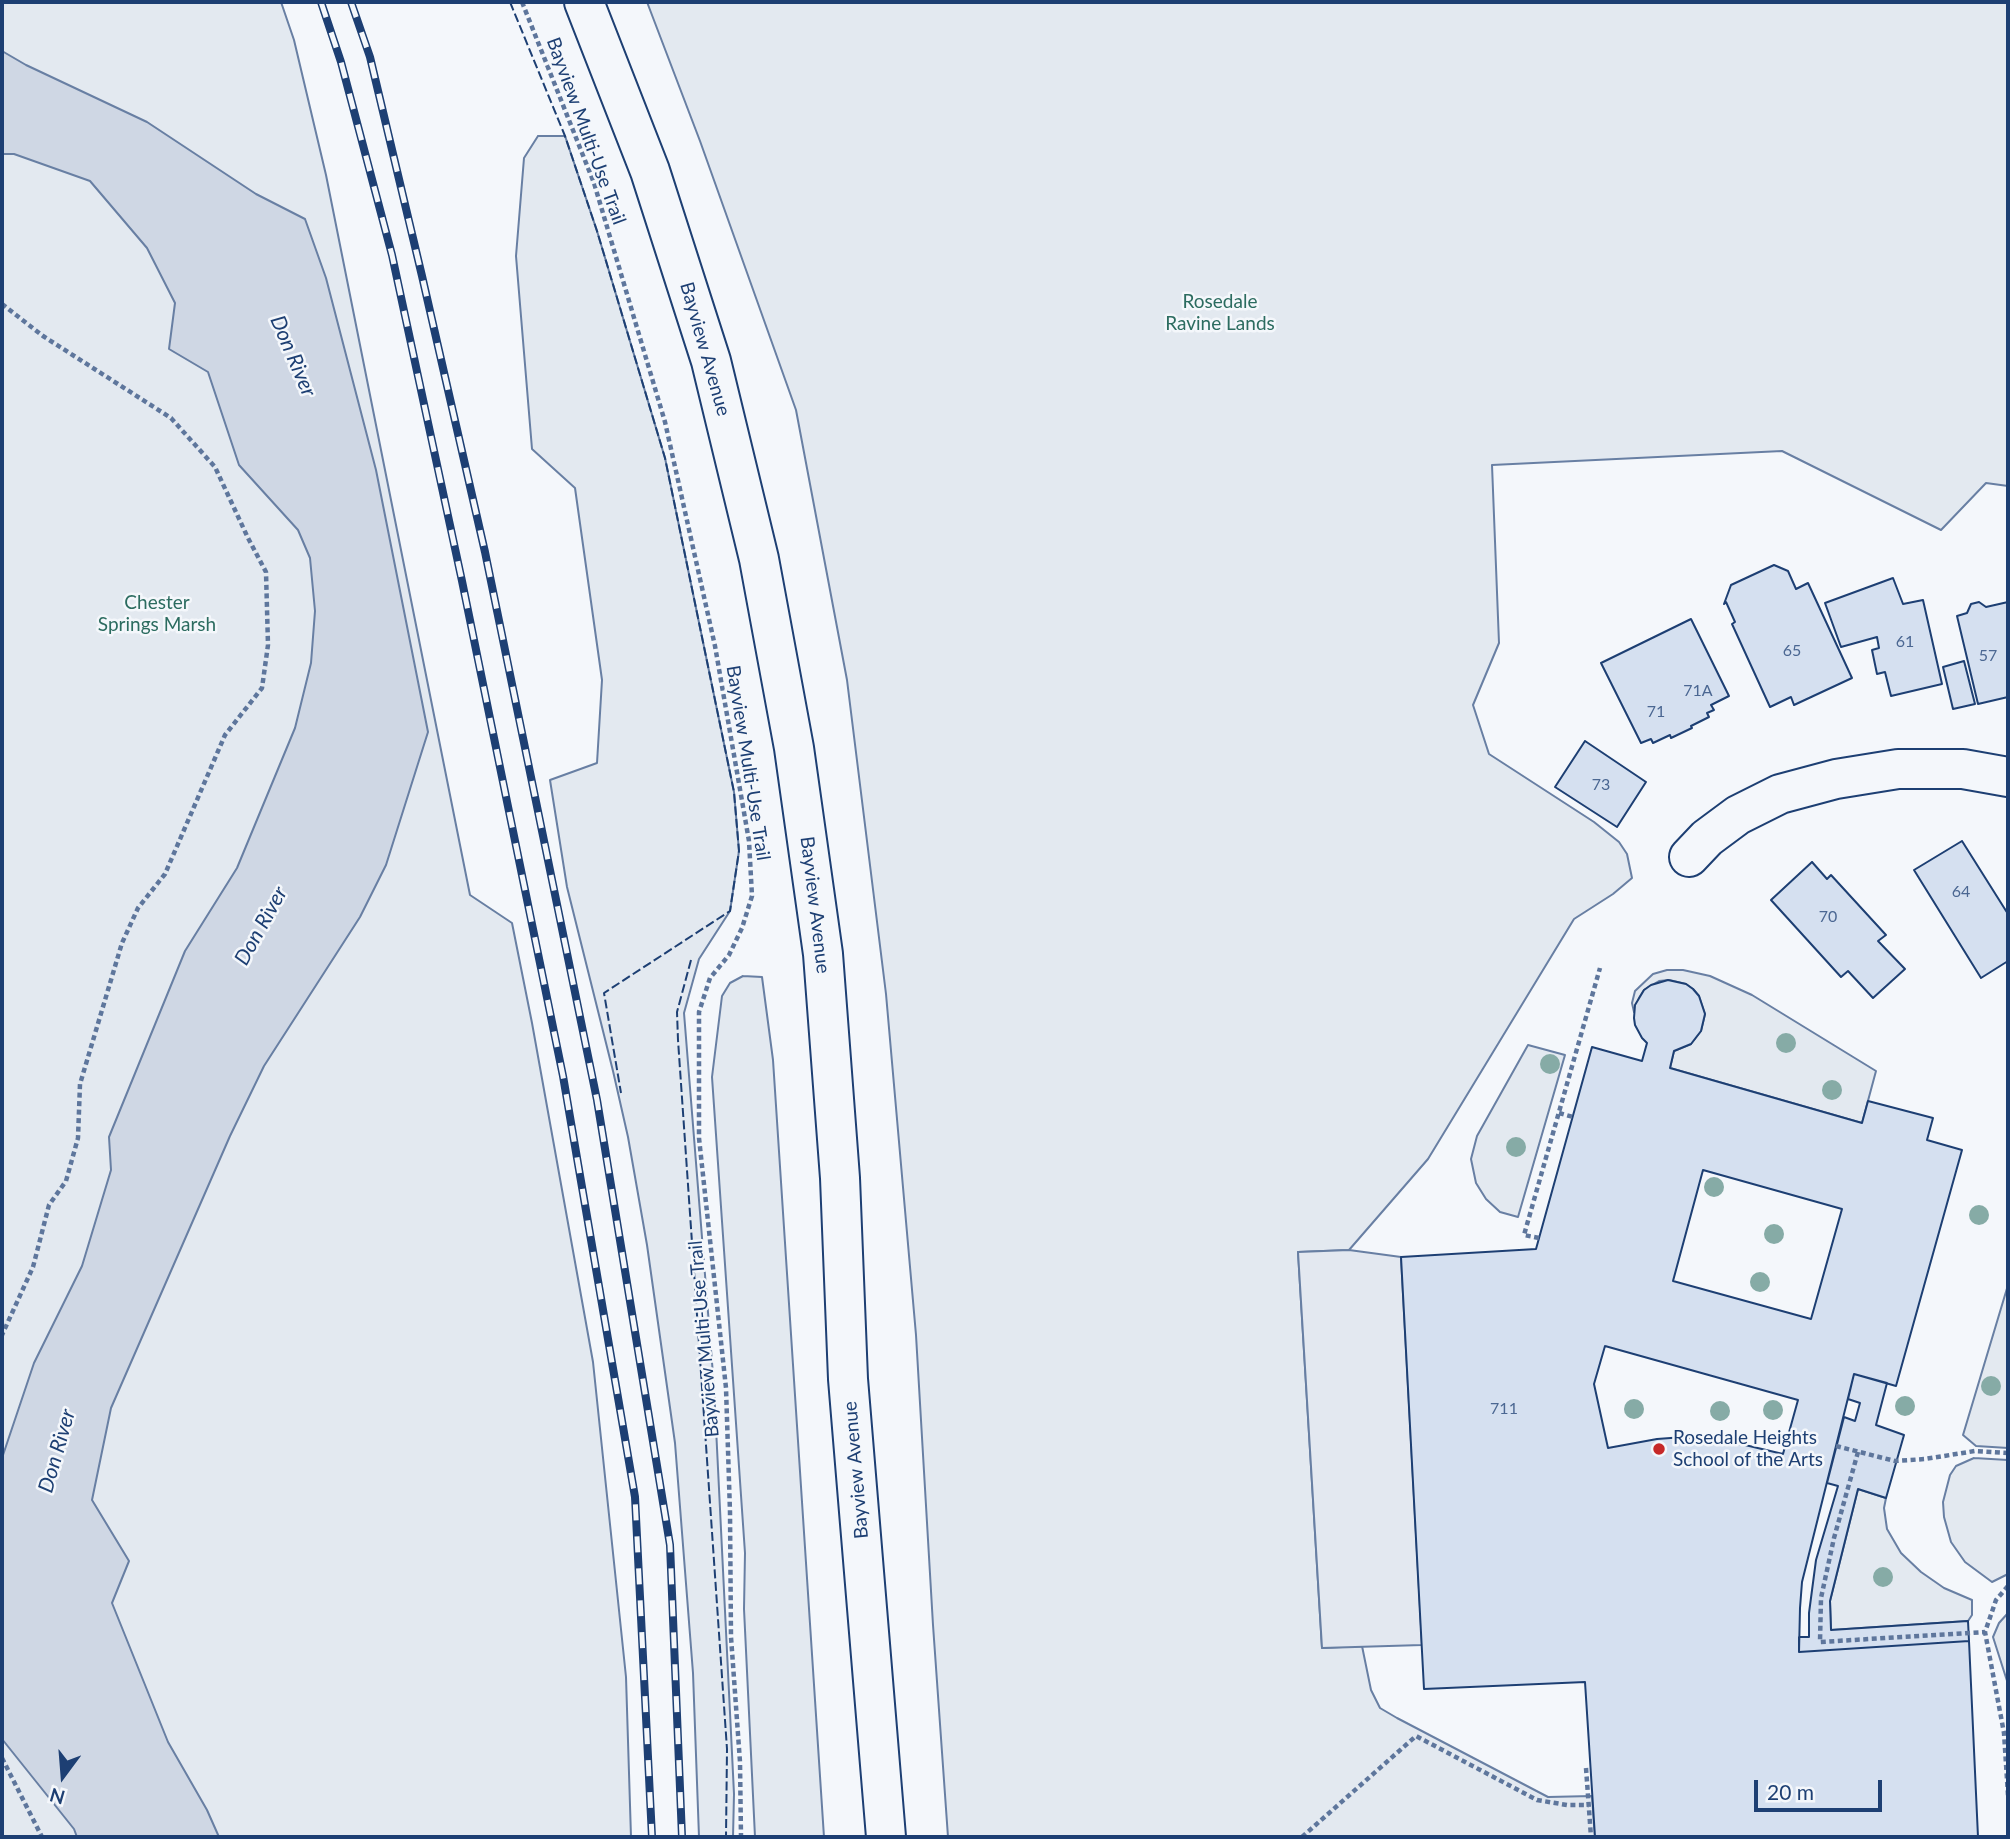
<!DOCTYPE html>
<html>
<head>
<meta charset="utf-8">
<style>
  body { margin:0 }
  #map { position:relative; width:2010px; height:1839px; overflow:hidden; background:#f4f7fb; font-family:Lato,sans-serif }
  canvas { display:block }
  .frame { position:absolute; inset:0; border:4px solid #1d3f73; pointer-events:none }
  .north { position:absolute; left:28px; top:1741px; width:70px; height:70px; -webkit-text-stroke:5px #f4f7fb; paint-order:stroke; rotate:196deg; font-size:19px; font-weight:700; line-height:28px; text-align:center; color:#1d3f73 }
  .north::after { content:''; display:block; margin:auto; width:24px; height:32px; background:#1d3f73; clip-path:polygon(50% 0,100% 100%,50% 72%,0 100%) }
  .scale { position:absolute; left:1754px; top:1780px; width:128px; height:32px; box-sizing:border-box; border:4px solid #1d3f73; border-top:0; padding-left:9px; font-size:21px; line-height:24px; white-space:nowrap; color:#1d3f73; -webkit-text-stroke:5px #f4f7fb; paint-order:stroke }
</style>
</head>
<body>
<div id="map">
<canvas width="2010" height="1839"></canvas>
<div class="frame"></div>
<div class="north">N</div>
<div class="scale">20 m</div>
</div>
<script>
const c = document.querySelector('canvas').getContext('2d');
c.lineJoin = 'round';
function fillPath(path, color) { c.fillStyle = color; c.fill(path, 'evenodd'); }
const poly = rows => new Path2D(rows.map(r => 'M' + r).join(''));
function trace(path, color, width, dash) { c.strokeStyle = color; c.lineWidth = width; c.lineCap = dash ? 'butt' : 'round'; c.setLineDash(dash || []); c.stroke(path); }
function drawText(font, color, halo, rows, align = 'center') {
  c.font = font + ' Lato,sans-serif'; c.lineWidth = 5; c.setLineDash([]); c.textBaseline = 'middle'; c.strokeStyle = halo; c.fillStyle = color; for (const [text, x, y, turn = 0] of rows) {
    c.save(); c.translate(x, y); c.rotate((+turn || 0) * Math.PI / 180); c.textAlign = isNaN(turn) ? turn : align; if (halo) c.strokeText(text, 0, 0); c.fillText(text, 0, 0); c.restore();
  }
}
const green = poly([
  [2,2,281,2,294,40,326,175,470,895,512,923,532,1023,593,1362,626,1677,631,1837,2,1837,2,2],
  [647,2,2008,2,2008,486,1986,483,1941,530,1782,451,1492,465,1499,643,1473,705,1489,754,1594,822,1619,842,1627,854,1632,878,1613,894,1574,919,1428,1159,1349,1250,1298,1252,1322,1648,1362,1646,1371,1690,1380,1708,1397,1718,1548,1797,1592,1796,1595,1837,948,1837,933,1625,916,1335,886,994,847,680,796,410,700,141,647,2],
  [538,136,565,136,597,231,665,458,734,792,739,851,730,911,699,959,684,1013,714,1387,734,1794,733,1837,699,1837,693,1673,675,1443,647,1245,628,1137,613,1071,567,887,550,780,597,763,602,680,575,488,532,449,516,256,524,158,538,136],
  [1667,970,1683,970,1710,976,1752,995,1876,1071,1862,1123,1670,1068,1674,1051,1691,1044,1701,1031,1705,1014,1699,996,1693,989,1686,984,1669,980,1659,981,1644,990,1639,998,1634,1012,1632,1003,1635,991,1653,974,1667,970],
  [743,976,762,977,773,1060,824,1837,755,1837,744,1609,745,1553,712,1077,722,996,730,983,743,976],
  [1528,1045,1565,1055,1518,1217,1500,1212,1486,1199,1476,1183,1471,1159,1477,1136,1528,1045],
  [2008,1285,2008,1448,1976,1446,1963,1435,2008,1285],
  [1974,1458,2008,1460,2008,1574,1992,1582,1965,1562,1951,1542,1944,1517,1943,1502,1950,1475,1956,1466,1974,1458],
  [1858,1489,1886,1498,1884,1508,1887,1529,1901,1553,1921,1572,1944,1588,1972,1600,1972,1615,1968,1621,1831,1630,1830,1601,1858,1489],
  [2008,1613,2008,1684,1993,1637,1999,1623,2008,1613]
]);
fillPath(green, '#e3e9f0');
trace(green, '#687fa3', 2);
const parking = poly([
  [1349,1250,1401,1257,1422,1645,1322,1648,1298,1252,1349,1250]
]);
fillPath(parking, '#e3e8f0');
trace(parking, '#687fa3', 2);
const water = poly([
  [2,51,26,65,147,122,256,194,305,219,326,278,376,470,428,732,386,865,360,917,264,1066,230,1136,111,1408,92,1500,129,1561,112,1603,168,1742,207,1810,219,1837,77,1837,74,1829,2,1739,2,1458,34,1363,82,1266,111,1170,109,1137,185,951,237,868,295,728,311,663,315,611,310,558,298,530,239,465,208,372,169,349,175,303,147,248,90,181,14,154,2,154,2,51]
]);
fillPath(water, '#cfd7e4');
trace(water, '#687fa3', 2);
const building = poly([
  [1774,565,1788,571,1796,589,1808,583,1852,678,1794,705,1791,697,1770,707,1732,624,1735,622,1726,602,1724,604,1731,585,1774,565],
  [1893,578,1903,604,1923,600,1942,684,1891,696,1885,672,1877,674,1872,650,1879,648,1877,637,1841,647,1825,603,1893,578],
  [1979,602,1986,607,2008,602,2008,697,1978,704,1957,616,1967,613,1971,604,1979,602],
  [1691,619,1729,696,1711,705,1714,710,1707,713,1709,717,1691,726,1692,728,1671,738,1670,735,1653,743,1651,739,1641,743,1601,663,1691,619],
  [1964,661,1975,704,1953,709,1943,667,1964,661],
  [1585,741,1646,782,1617,827,1555,787,1585,741],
  [1962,841,2008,914,2008,961,1981,978,1914,870,1962,841],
  [1812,862,1827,879,1831,875,1886,935,1878,941,1905,969,1873,998,1848,971,1841,977,1771,900,1812,862],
  [1668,980,1686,984,1693,989,1699,996,1705,1014,1701,1031,1691,1044,1674,1051,1670,1068,1862,1123,1868,1101,1933,1118,1927,1140,1962,1150,1896,1386,1854,1374,1802,1582,1800,1608,1799,1652,1969,1641,1978,1837,1595,1837,1585,1682,1424,1689,1401,1257,1536,1249,1592,1047,1642,1061,1647,1043,1642,1038,1635,1025,1634,1018,1635,1005,1644,990,1651,985,1668,980],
  [1703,1170,1842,1209,1811,1319,1673,1281,1703,1170],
  [1605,1346,1798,1400,1783,1454,1745,1445,1684,1437,1657,1439,1608,1448,1594,1384,1605,1346],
  [1854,1374,1887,1383,1876,1425,1904,1435,1886,1498,1858,1489,1830,1601,1831,1630,1968,1621,1969,1641,1799,1652,1799,1637,1809,1637,1809,1613,1816,1560,1838,1486,1827,1483,1844,1417,1855,1421,1860,1403,1848,1399,1854,1374]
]);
fillPath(building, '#d5e0f0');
trace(building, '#1d3f73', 2);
const street = poly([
  [1689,857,1707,838,1738,815,1780,794,1836,779,1898,769,1963,769,2008,777]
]);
const secondary = poly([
  [584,2,650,171,711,361,759,559,794,748,823,954,840,1178,848,1379,886,1837]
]);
trace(street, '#1d3f73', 42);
trace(secondary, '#1d3f73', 42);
trace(poly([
  [522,2,594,183,665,422,715,646,749,841,752,896,742,928,729,955,710,978,699,1012,699,1138,726,1388,730,1512,731,1637,740,1762,741,1837],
  [2,304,43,336,171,418,215,467,248,538,266,572,268,645,262,688,225,735,165,874,138,908,122,943,80,1084,78,1138,66,1181,49,1205,33,1267,2,1335],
  [1559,1113,1573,1117],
  [1539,1238,1524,1235,1600,968],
  [1836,1446,1895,1461,1925,1459,1975,1451,2008,1453],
  [1858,1452,1834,1538,1821,1598,1820,1642,1985,1632],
  [2008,1586,1996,1600,1985,1632,2004,1733,2008,1795],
  [2,1758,42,1837],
  [1586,1768,1591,1837],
  [1302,1837,1416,1736,1537,1800,1567,1805,1589,1805]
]), '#5e769c', 4.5, [5, 3.5]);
trace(street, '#f4f7fb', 38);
trace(secondary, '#f4f7fb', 38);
const rail = poly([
  [321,2,341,62,392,255,462,581,563,1076,635,1497,652,1837],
  [351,2,370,57,422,276,485,552,597,1100,670,1545,682,1837]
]);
trace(rail, '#1d3f73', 8);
trace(rail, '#f4f7fb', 5, [16]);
trace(poly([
  [510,2,565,136,597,231,665,458,734,792,739,851,730,911,604,993,621,1093],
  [691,960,677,1012,678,1040,727,1749,726,1837]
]), '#1d3f73', 2, [9, 3.5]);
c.fillStyle = '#86aba6';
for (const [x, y] of [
  [1786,1043],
  [1550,1064],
  [1832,1090],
  [1516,1147],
  [1714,1187],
  [1979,1215],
  [1774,1234],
  [1760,1282],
  [1991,1386],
  [1905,1406],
  [1634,1409],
  [1773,1410],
  [1720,1411],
  [1883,1577]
]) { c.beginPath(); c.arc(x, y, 10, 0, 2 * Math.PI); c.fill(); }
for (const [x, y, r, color] of [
  [1659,1449,7,"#c62828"]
]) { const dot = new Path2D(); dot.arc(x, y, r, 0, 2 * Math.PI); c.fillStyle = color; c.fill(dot); trace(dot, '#f4f7fb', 2.5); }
drawText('16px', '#4b6792', null, [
  ["61",1905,642],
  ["65",1792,651],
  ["57",1988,656],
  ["71A",1698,691],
  ["71",1656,712],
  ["73",1601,785],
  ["64",1961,892],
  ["70",1828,917],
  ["711",1504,1409]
]);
drawText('19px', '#1d3f73', '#f4f7fb', [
  ["Bayview Multi-Use Trail",586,131,70],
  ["Bayview Avenue",705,349,74],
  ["Bayview Multi-Use Trail",748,763,81],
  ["Bayview Avenue",815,905,83],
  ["Bayview Multi-Use Trail",704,1339,-95],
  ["Bayview Avenue",856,1470,-95]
]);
drawText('19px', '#2c6c60', '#f4f7fb', [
  ["Rosedale",1220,302],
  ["Ravine Lands",1220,324],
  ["Chester",157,603],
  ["Springs Marsh",157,625]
]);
drawText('19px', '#1d3f73', '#f4f7fb', [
  ["Rosedale Heights",1673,1438],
  ["School of the Arts",1673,1460]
], 'left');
drawText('italic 21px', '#1d3f73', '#f4f7fb', [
  ["Don River",293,356,67],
  ["Don River",261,926,-61],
  ["Don River",57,1451,-74]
]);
</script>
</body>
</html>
